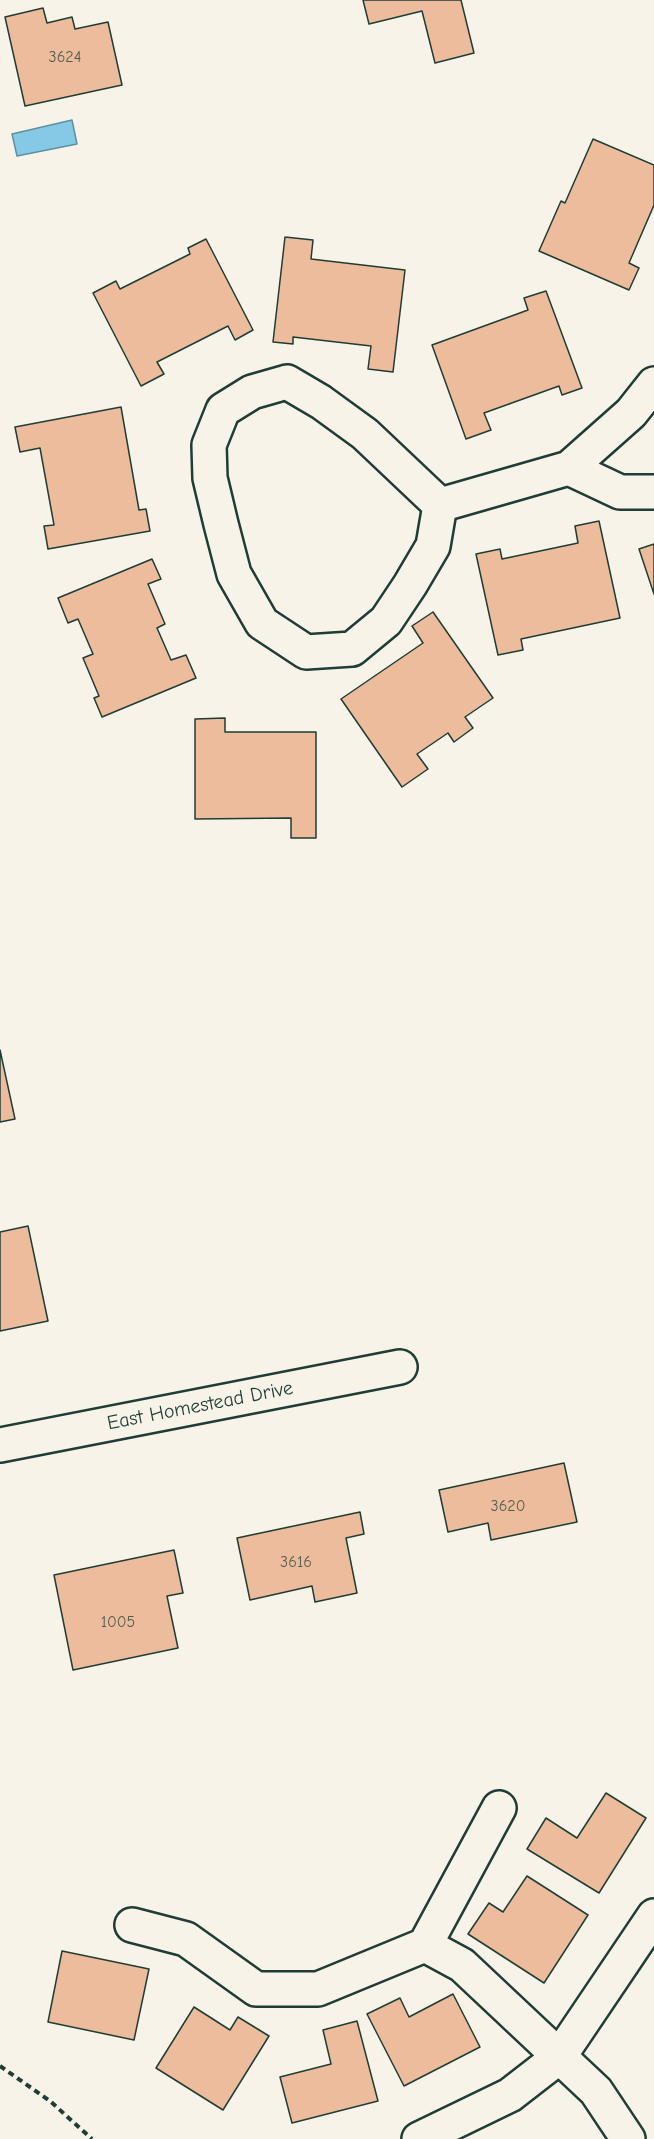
<!DOCTYPE html>
<html>
<head>
<meta charset="utf-8">
<style>
  body { margin:0 }
  canvas { display:block; background:#f7f3e8 }
</style>
</head>
<body>
<canvas width="654" height="2139"></canvas>
<script>
const c = document.querySelector('canvas').getContext('2d');
c.lineJoin = 'round';
function fillPath(path, color) { c.fillStyle = color; c.fill(path, 'evenodd'); }
const poly = rows => new Path2D(rows.map(r => 'M' + r).join(''));
function trace(path, color, width, dash) { c.strokeStyle = color; c.lineWidth = width; c.lineCap = dash ? 'butt' : 'round'; c.setLineDash(dash || []); c.stroke(path); }
function drawText(font, color, halo, rows, align = 'center') {
  c.font = font + ' "Comic Neue",sans-serif'; c.lineWidth = 6; c.setLineDash([]); c.textBaseline = 'middle'; c.strokeStyle = halo; c.fillStyle = color; for (const [text, x, y, turn = 0] of rows) {
    c.save(); c.translate(x, y); c.rotate((+turn || 0) * Math.PI / 180); c.textAlign = isNaN(turn) ? turn : align; if (halo) c.strokeText(text, 0, 0); c.fillText(text, 0, 0); c.restore();
  }
}
const water = poly([
  [72,120,77,144,17,156,12,134,72,120]
]);
fillPath(water, '#86c9e7');
trace(water, '#5d919f', 1.5);
const building = poly([
  [363,0,461,0,474,53,435,63,422,11,369,24,363,0],
  [43,8,47,23,72,17,75,29,108,22,122,85,25,106,5,17,43,8],
  [593,139,654,165,654,205,629,263,639,268,629,290,539,251,561,201,565,203,593,139],
  [285,237,313,240,311,259,405,270,393,372,368,369,371,346,293,337,293,344,273,342,285,237],
  [206,239,253,330,235,340,228,326,157,362,164,374,141,386,93,293,116,281,120,289,190,254,188,248,206,239],
  [546,291,582,388,562,395,559,386,484,413,491,430,466,439,432,345,528,310,524,298,546,291],
  [121,407,139,510,146,509,150,531,48,549,44,526,54,525,40,448,20,452,15,427,121,407],
  [599,521,620,618,521,639,523,650,498,655,476,554,500,549,502,559,578,543,575,526,599,521],
  [654,544,654,594,639,549,654,544],
  [152,559,161,579,148,584,165,624,157,628,171,660,186,655,196,678,102,717,94,698,99,696,83,658,93,654,78,619,68,623,58,598,152,559],
  [433,612,493,698,465,717,473,728,454,742,448,733,417,754,428,769,402,787,341,699,423,643,412,626,433,612],
  [225,718,225,732,316,732,316,838,291,838,291,818,195,819,195,719,225,718],
  [0,1050,15,1119,0,1122,0,1050],
  [28,1226,48,1321,0,1331,0,1232,28,1226],
  [564,1463,577,1522,491,1540,488,1523,448,1532,439,1490,564,1463],
  [360,1512,364,1534,346,1538,357,1593,315,1602,312,1586,250,1600,237,1538,360,1512],
  [174,1550,183,1593,167,1596,178,1648,73,1670,54,1575,174,1550],
  [606,1793,646,1818,599,1893,527,1849,546,1818,577,1838,606,1793],
  [527,1876,588,1915,544,1983,468,1934,489,1903,503,1912,527,1876],
  [62,1951,149,1969,134,2040,48,2022,62,1951],
  [453,1994,480,2047,404,2086,367,2014,400,1998,409,2017,453,1994],
  [194,2007,230,2030,238,2017,269,2036,223,2110,156,2068,194,2007],
  [357,2021,378,2101,292,2123,280,2077,331,2064,323,2030,357,2021]
]);
fillPath(building, '#ecbc9d');
trace(building, '#1f3d34', 1.5);
const minor = poly([
  [287,382,321,402,365,434,440,505,433,546,410,585,386,621,352,649,306,652,262,623,234,574,221,524,210,478,209,445,223,410,252,392,287,382],
  [569,468,620,492,654,492],
  [440,505,569,468,631,413,654,384],
  [0,1445,400,1367],
  [499,1808,425,1945,462,1965,596,2091,628,2139],
  [132,1925,186,1939,256,1989,318,1989,425,1945],
  [419,2139,510,2095,559,2057,654,1916]
]);
trace(minor, '#1f3d34', 38);
trace(poly([
  [0,2066,50,2101,92,2139]
]), '#1f3d34', 4, [6, 4.5]);
trace(minor, '#f7f3e8', 33);
drawText('16px', '#525d4e', null, [
  ["3624",65,57],
  ["3620",508,1506],
  ["3616",296,1562],
  ["1005",118,1622]
]);
drawText('20px', '#1f3d34', '#f7f3e8', [
  ["East Homestead Drive",200,1406,-11]
]);
</script>
</body>
</html>
